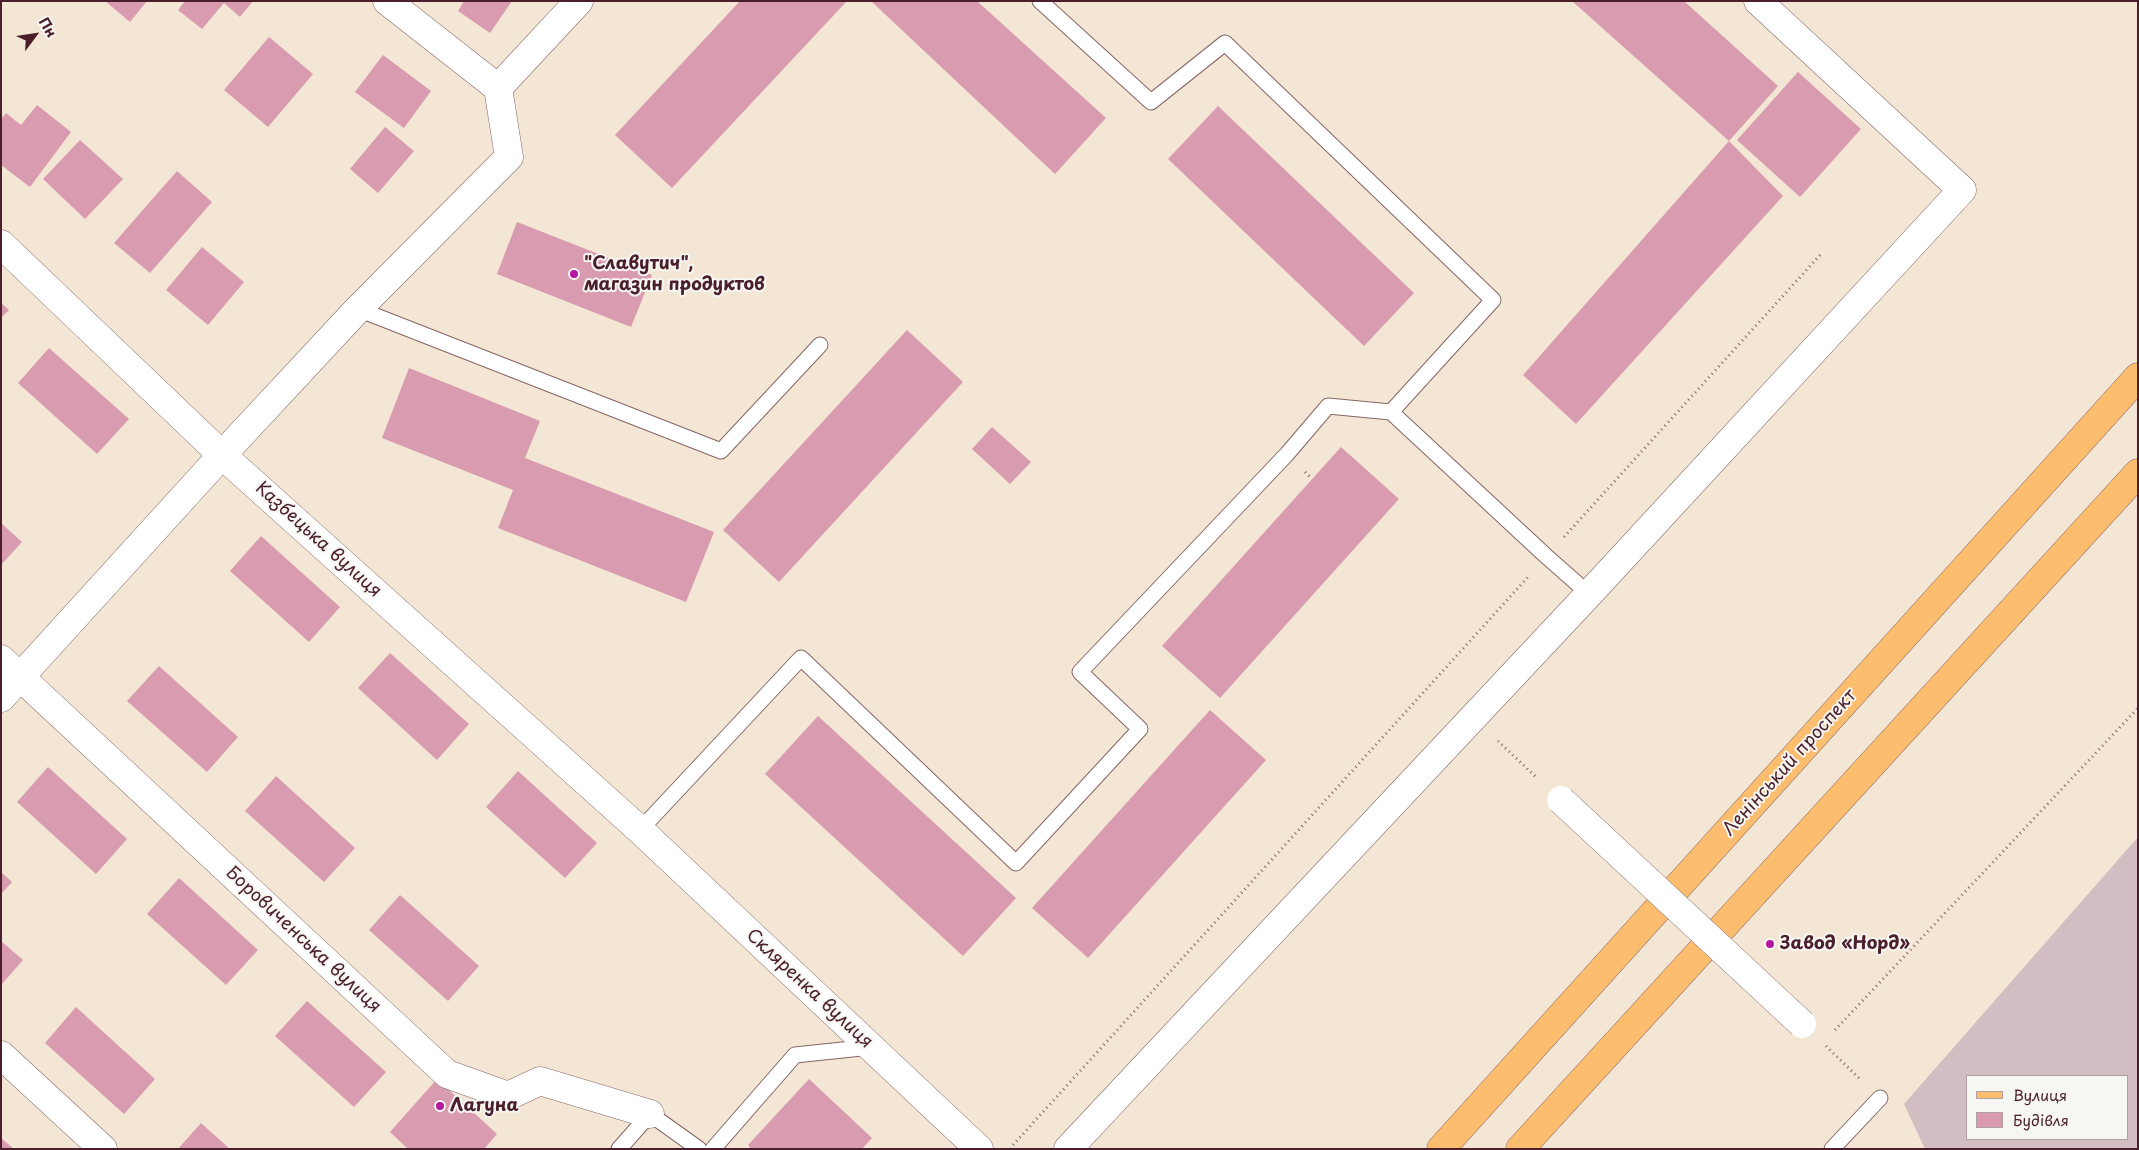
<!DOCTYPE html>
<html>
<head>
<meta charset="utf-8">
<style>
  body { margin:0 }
  #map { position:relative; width:2139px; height:1150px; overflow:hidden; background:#f4e6d4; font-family:"Playpen Sans",sans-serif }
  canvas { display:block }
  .frame { position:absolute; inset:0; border:2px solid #4a1f2b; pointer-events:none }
  .legend { position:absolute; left:1966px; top:1075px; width:162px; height:65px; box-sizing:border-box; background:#f6f6f2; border:1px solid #b1a0a2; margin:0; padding:6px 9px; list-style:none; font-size:15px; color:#4a1f2b }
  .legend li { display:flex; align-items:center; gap:10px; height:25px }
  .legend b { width:25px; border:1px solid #b1a0a2 }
  .north { position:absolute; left:10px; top:10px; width:50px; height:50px; -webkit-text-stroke:4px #f6f6f2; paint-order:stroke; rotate:59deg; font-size:14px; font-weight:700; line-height:20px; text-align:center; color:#4a1f2b }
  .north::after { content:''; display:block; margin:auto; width:18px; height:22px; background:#4a1f2b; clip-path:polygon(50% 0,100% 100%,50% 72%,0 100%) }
</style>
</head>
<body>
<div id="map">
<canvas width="2139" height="1150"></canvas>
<div class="frame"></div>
<ul class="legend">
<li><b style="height:6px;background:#fcbd6f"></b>Вулиця</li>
<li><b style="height:14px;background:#d89baf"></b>Будівля</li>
</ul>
<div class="north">Пн</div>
</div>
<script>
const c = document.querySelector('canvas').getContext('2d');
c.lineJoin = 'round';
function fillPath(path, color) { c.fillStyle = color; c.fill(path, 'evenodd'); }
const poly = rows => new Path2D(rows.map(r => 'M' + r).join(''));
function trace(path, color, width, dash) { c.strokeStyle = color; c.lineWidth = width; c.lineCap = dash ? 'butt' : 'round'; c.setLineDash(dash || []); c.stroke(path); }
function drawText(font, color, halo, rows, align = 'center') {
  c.font = font + ' "Playpen Sans",sans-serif'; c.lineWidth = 4; c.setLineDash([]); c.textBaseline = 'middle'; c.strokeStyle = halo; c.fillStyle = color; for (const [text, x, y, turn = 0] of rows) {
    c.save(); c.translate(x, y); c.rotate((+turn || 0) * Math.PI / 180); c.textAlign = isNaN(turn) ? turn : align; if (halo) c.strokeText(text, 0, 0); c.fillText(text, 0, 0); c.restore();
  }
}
fillPath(poly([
  [2138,837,2138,1149,1925,1149,1904,1104],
  [1968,1076,2128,1076,2128,1139,1968,1139]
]), '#d2bec2');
fillPath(poly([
  [105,1,147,1,130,22],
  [185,1,253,1,240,17,224,3,202,29,178,10],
  [464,1,512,1,490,33,458,11],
  [740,1,847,1,672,188,615,135],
  [871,1,977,1,1106,118,1055,174],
  [1572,1,1684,1,1778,86,1729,141],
  [269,37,313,74,268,127,224,90],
  [383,55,431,91,404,128,355,92],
  [1798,72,1861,129,1800,197,1737,140],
  [37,105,71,132,30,187,1,165,1,119,6,113,21,125],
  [1218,106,1414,293,1364,346,1168,159],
  [385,127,414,151,378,193,350,169],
  [80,140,123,179,85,219,43,179],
  [1729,141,1783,196,1576,424,1523,375],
  [177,171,212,202,150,273,114,243],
  [517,222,652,275,631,327,497,274],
  [202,247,244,282,208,325,166,290],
  [1,303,9,310,1,318],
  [907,330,963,382,779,582,723,530],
  [49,348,129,419,97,454,18,383],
  [409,368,540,421,525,458,714,532,686,602,498,528,513,490,382,438],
  [992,427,1031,462,1010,484,972,449],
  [1341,447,1399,499,1220,698,1162,646],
  [1,523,22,542,1,565],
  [261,536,340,607,309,642,230,571],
  [390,653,469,724,437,760,358,688],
  [159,666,238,737,207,772,127,701],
  [1210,710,1266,760,1088,958,1032,908],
  [818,716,1016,898,963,956,765,774],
  [48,767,127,839,96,874,17,802],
  [518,771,597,843,565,878,486,807],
  [276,776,355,848,324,882,245,811],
  [1,872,12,882,1,894],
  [179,878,258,950,226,985,147,914],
  [400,895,479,966,448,1001,369,930],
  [1,941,23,960,1,985],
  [307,1001,386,1072,354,1107,275,1036],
  [76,1007,155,1079,124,1114,45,1043],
  [437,1079,497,1134,484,1149,408,1149,390,1132],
  [809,1079,872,1138,862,1149,751,1149,748,1145],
  [201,1123,230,1149,178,1149],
  [1,1138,14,1149,1,1149]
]), '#d89baf');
const lane = poly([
  [1040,1,1151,102,1225,43,1493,300,1391,412],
  [358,309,721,451,820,345],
  [640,830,801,658,1016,863,1140,729,1080,672,1287,454,1328,406,1391,412,1546,556,1589,594],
  [619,1149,650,1114,699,1149],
  [713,1149,795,1055,871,1047],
  [1832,1149,1880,1098]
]);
const street = poly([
  [387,1,498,88],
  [1,244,222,455,640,830,979,1149],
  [1,659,447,1074,508,1096,540,1081,650,1114],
  [1,698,222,455,358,309,509,157,498,88,579,1],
  [1,1055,103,1149],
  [1068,1149,1589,594,1962,190,1758,1]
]);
const primary = poly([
  [1441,1149,2138,377],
  [1520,1149,2138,473]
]);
trace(lane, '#866566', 17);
trace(street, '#866566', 29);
trace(primary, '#866566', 29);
trace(poly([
  [1305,472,1312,479],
  [1564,537,1821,254],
  [1498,741,1537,778],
  [1835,1030,2138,708],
  [1826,1046,1861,1080],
  [1013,1145,1528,577]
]), '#866566', 3, [1, 4]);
trace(lane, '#fff', 15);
trace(street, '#fff', 28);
trace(primary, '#fcbd6f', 28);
const streetBridge = poly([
  [1561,800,1802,1024]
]);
trace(streetBridge, '#866566', 29, []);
trace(streetBridge, '#fff', 28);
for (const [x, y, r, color] of [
  [574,274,5,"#b5179e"],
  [1770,944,5,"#b5179e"],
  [440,1106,5,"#b5179e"]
]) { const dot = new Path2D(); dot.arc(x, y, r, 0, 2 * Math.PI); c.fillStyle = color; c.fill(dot); trace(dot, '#f6f6f2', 2); }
drawText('bold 18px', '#4a1f2b', '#f6f6f2', [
  ["\"Славутич\",",584,264],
  ["магазин продуктов",584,285],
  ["Завод «Норд»",1780,944],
  ["Лагуна",450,1106]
], 'left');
drawText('18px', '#4a1f2b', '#f6f6f2', [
  ["Казбецька вулиця",318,540,42],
  ["Ленінський проспект",1790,763,-48],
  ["Боровиченська вулиця",303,940,43],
  ["Скляренка вулиця",809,989,43]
]);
</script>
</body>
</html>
